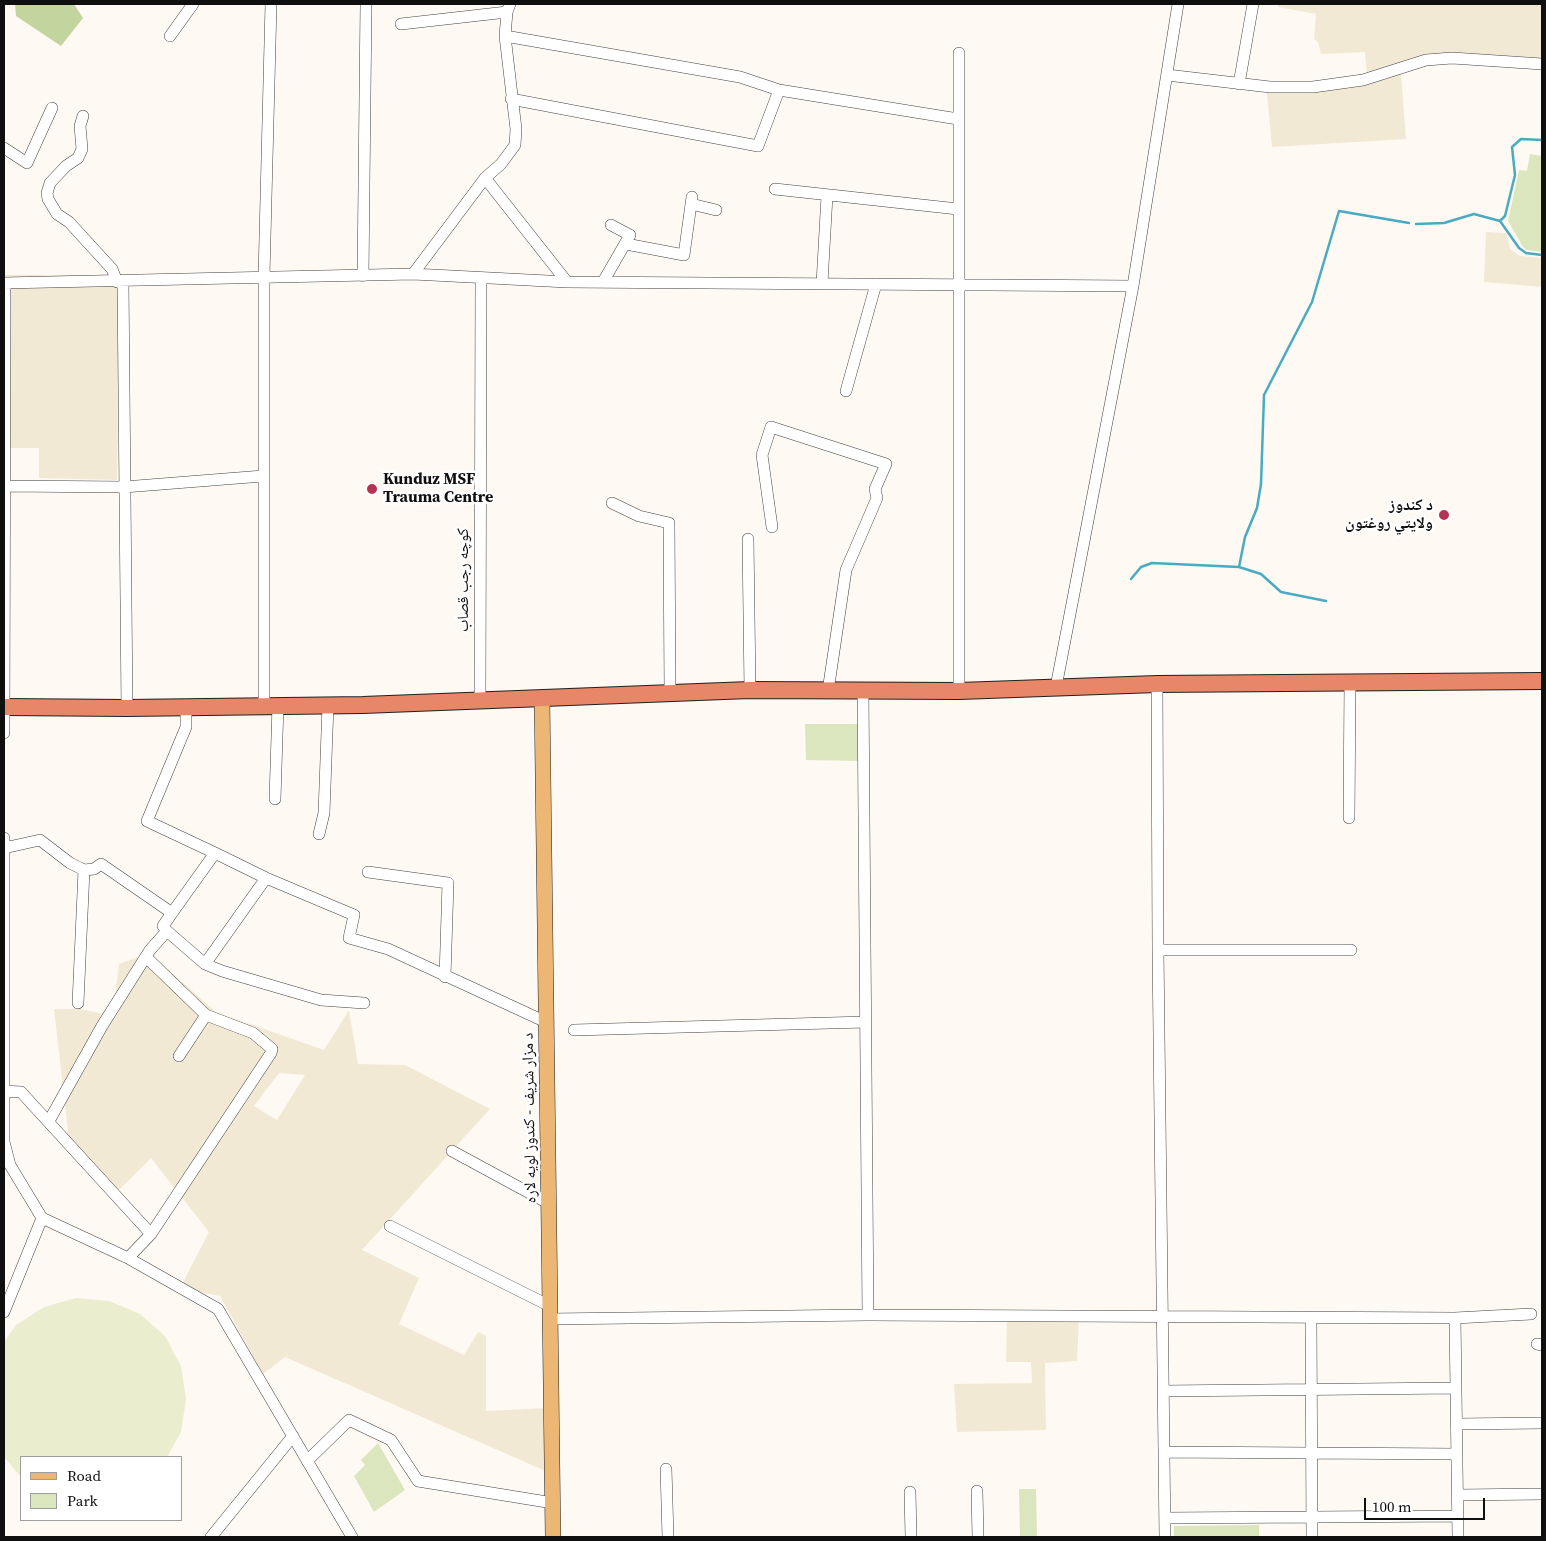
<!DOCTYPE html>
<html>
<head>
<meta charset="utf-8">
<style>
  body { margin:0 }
  #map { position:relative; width:1546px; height:1541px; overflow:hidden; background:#fef9f3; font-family:"Source Serif 4",serif }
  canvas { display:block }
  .frame { position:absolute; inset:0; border:5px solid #0f0f0f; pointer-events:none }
  .legend { position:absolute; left:20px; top:1456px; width:162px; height:65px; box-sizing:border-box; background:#fff; border:1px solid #9f9f9f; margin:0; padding:6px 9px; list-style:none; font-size:15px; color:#0f0f0f }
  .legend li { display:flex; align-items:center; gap:10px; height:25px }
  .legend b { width:25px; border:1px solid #9f9f9f }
  .scale { position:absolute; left:1364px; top:1498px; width:121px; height:22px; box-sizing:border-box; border:2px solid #0f0f0f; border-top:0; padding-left:6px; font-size:15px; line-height:18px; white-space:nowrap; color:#0f0f0f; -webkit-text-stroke:4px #fff; paint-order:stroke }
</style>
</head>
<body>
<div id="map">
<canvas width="1546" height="1541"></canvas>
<div class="frame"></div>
<ul class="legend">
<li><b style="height:6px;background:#ecb674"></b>Road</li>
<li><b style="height:14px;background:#dbe6be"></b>Park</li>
</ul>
<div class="scale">100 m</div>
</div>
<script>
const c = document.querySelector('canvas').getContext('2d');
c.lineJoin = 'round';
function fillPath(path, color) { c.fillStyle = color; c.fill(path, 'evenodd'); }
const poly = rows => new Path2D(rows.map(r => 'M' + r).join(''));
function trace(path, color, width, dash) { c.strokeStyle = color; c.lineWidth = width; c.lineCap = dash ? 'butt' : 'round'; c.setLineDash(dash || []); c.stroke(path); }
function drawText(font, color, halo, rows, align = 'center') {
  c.font = font + ' "Source Serif 4","Noto Naskh Arabic",serif'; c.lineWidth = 5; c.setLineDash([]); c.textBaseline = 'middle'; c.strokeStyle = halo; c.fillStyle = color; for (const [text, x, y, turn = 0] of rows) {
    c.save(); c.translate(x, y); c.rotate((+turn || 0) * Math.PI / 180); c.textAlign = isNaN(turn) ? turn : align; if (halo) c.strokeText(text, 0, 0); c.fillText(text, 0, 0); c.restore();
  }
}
fillPath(poly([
  [1278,4,1542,4,1542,61,1424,57,1367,75,1365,52,1321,54,1318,42,1314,39,1316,14,1278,7],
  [1401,74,1406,139,1272,147,1267,93,1362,84],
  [1486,232,1506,233,1510,249,1520,256,1542,258,1542,287,1484,282],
  [4,275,119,275,117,480,39,478,39,448,4,448],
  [149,953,216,1012,324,1050,349,1010,358,1064,405,1065,490,1109,362,1250,419,1278,399,1324,464,1355,478,1332,486,1336,486,1411,549,1408,550,1473,285,1357,263,1374,220,1296,180,1288,209,1232,151,1158,113,1196,62,1138,68,1131,54,1009,80,1009,113,1016,119,964],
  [279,1073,305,1075,277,1120,254,1106],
  [1007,1318,1079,1318,1077,1361,1045,1363,1046,1430,957,1432,954,1384,1032,1383,1031,1362,1006,1362]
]), '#f2e9d4');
fillPath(poly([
  [1530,154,1542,156,1542,252,1527,250,1523,247,1508,221,1519,170,1527,171],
  [805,724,861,724,861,761,806,760],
  [378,1443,405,1490,374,1512,354,1476,365,1465,361,1460],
  [1019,1489,1036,1489,1037,1536,1020,1536],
  [1259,1525,1259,1537,1174,1537,1174,1526]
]), '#dbe6be');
fillPath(poly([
  [15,4,74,4,83,18,61,46,16,16]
]), '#c3d59f');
fillPath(poly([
  [76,1298,109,1301,140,1314,165,1336,181,1366,186,1399,181,1432,167,1457,21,1457,21,1477,4,1457,4,1342,16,1325,44,1307]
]), '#eaeecf');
trace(poly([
  [1500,221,1519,248,1526,253,1542,255],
  [1416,224,1444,223,1474,214,1500,221,1505,216,1515,175,1512,147,1521,139,1542,140],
  [1239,567,1245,537,1257,508,1261,484,1264,395,1312,302,1339,211,1409,223],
  [1131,579,1141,567,1152,563,1239,567,1261,574,1281,592,1326,601]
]), '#49abc2', 2.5);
const minor = poly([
  [401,24,507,12],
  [170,36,193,4],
  [505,36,740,77,779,90,958,119],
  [1167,75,1270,87,1313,87,1363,80,1426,60,1452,58,1542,64],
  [1239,84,1253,4],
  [511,99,758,146,779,90],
  [83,116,80,126,82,149,78,158,66,166,50,183,47,193,48,199,57,214,69,222,112,269,117,282],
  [4,148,27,163,52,108],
  [485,178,567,282],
  [775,189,958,209],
  [691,204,716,210],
  [626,244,684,255,692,197],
  [413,274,485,178,501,164,515,145,516,129,505,36,507,12,510,4],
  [363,276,366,4],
  [123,282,127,708],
  [603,282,630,235,611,225],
  [4,283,413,274,567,282,1133,286],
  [822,283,827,196],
  [846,391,876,284],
  [4,486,124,487,263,476],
  [612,503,639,516,669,523,670,693],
  [772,527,762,455,771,427,886,464,875,489,877,498,846,570,828,691],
  [748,539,750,690],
  [1157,684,1158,950,1165,1537],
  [1056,687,1133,286,1178,4],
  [959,691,959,53],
  [863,692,868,1315],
  [480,701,481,278],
  [264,705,264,276,271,4],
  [4,733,5,283],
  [275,799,278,705],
  [1349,818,1350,681],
  [319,834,324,813,328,705],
  [4,838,4,1142,10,1165,42,1218,128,1258,218,1309,352,1537],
  [4,848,40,840,70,863,84,870,94,869,101,864,172,913,163,926,167,931,205,964,222,971,321,1000,364,1003],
  [215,853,266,878,354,915,349,938,388,949,546,1022],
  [368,872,448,883,445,977],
  [172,913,215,853,147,821,186,727,186,707],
  [1158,950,1351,950],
  [205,964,266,878],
  [78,1003,84,870],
  [574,1030,866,1022],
  [179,1056,206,1015],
  [4,1091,21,1092,151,1234],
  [49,1121,102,1026,150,950,167,931],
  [452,1151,548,1203],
  [390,1226,550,1306],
  [128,1258,151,1234,271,1053,272,1049,253,1033,206,1015,146,957],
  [4,1312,42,1218],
  [1311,1318,1312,1537],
  [1455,1318,1458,1537],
  [550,1319,868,1315,1455,1318,1531,1314],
  [1537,1344,1542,1345],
  [1163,1391,1456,1388],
  [1457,1424,1542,1423],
  [1164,1452,1457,1454],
  [307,1461,349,1420,391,1440,418,1481,553,1503],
  [666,1469,668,1537],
  [977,1491,978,1537],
  [910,1492,911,1537],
  [1458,1495,1542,1494],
  [1165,1518,1458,1516],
  [211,1537,293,1436]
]);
const major = poly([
  [542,698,553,1537]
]);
const highway = poly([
  [4,707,127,708,363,705,750,690,959,691,1157,684,1542,681]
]);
trace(minor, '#424242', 12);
trace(major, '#202020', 16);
trace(highway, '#202020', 18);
trace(minor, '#fff', 11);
trace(major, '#ecb674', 15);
trace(highway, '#e78767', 16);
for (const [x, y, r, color] of [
  [372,489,6,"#b43354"],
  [1444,515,6,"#b43354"]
]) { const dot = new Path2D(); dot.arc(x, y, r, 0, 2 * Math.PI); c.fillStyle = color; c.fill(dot); trace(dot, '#fff', 2); }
drawText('bold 16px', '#0f0f0f', '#fff', [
  ["Kunduz MSF",383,480],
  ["Trauma Centre",383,498],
  ["د کندوز",1433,506,"right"],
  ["ولایتي روغتون",1433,524,"right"]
], 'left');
drawText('16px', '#0f0f0f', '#fff', [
  ["کوچه رجب قصاب",464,580,-90],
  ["د مزار شریف - کندوز لویه لاره",530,1118,-91]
]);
</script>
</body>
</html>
